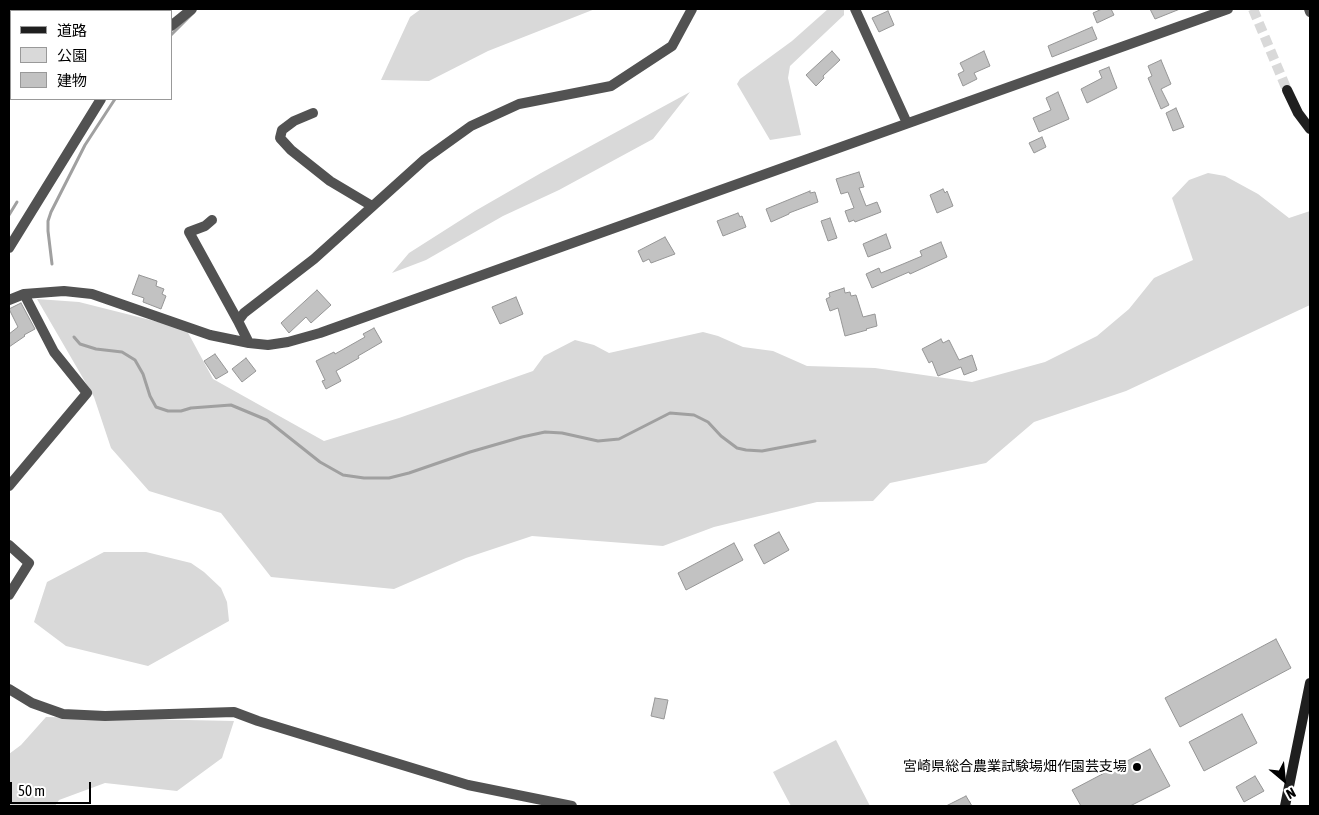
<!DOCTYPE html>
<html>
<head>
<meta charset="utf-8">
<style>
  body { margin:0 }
  #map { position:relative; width:1319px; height:815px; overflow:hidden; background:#fff; font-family:"Asap Condensed","Noto Sans JP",sans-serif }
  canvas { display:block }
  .frame { position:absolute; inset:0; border:10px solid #000; pointer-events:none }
  .legend { position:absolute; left:10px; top:10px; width:162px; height:90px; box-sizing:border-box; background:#fff; border:1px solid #999; margin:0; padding:6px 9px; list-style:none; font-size:15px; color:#000 }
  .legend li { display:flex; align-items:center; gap:10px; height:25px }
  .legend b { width:25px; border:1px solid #999 }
  .north { position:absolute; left:1259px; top:755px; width:50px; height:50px; -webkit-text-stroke:4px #fff; paint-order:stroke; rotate:152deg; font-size:14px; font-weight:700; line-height:20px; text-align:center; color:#000 }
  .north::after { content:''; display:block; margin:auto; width:18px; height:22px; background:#000; clip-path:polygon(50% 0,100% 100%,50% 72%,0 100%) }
  .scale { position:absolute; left:10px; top:782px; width:81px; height:22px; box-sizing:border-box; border:2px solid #000; border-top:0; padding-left:6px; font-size:15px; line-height:18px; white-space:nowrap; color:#000; -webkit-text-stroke:4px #fff; paint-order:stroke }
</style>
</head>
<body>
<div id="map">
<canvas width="1319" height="815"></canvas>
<div class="frame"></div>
<ul class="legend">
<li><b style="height:6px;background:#1f1f1f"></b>道路</li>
<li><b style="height:14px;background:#d9d9d9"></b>公園</li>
<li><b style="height:14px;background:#c2c2c2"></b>建物</li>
</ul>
<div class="north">N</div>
<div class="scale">50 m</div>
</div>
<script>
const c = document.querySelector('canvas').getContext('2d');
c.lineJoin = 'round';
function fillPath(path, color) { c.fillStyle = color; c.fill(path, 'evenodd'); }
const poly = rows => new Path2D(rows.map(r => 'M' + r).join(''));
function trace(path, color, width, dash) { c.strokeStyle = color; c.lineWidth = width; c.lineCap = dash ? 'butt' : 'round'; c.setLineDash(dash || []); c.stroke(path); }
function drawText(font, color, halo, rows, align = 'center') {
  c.font = font + ' "Asap Condensed","Noto Sans JP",sans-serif'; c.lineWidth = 4.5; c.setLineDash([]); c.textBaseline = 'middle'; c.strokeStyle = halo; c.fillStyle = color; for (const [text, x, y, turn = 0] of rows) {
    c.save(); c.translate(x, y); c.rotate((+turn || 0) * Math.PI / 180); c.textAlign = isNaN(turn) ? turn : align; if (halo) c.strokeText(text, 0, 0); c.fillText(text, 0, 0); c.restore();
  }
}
fillPath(poly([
  [421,9,595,9,488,51,429,81,381,80,410,17],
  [828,9,844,9,844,15,790,66,788,78,801,135,770,140,737,84,740,79,792,41],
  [690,92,653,139,559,190,503,216,426,260,392,273,409,253,475,211,541,173],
  [1208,173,1225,176,1258,194,1289,218,1310,211,1310,305,1126,391,1034,422,986,463,890,483,873,501,817,502,714,527,663,546,532,536,466,558,394,589,271,577,221,513,149,491,111,448,94,397,37,299,79,302,186,329,213,379,324,441,399,418,533,371,544,356,575,340,594,345,609,353,703,332,718,336,743,347,773,351,807,366,875,368,972,382,1045,362,1097,336,1129,309,1154,278,1193,260,1172,198,1189,180],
  [104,552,146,552,191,563,204,572,221,588,227,602,229,621,148,666,66,646,34,622,47,582],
  [46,717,234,721,222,758,177,791,105,783,59,800,55,806,9,806,9,754,21,745],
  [836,740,870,806,791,806,773,772]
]), '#d9d9d9');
trace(poly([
  [171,35,193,13],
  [9,215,17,202],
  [52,264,48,231,48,221,51,212,85,145,115,99],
  [74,337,80,344,96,349,122,352,135,360,143,374,150,396,156,407,168,411,181,411,191,408,231,405,267,420,320,462,343,475,364,478,389,478,409,473,470,452,522,437,545,432,562,433,598,441,619,439,670,413,694,415,708,422,721,436,737,448,746,450,762,451,815,441]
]), '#a0a0a0', 3);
const building = poly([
  [1102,9,1111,9,1114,15,1097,23,1093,13,1102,9],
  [1150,9,1180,9,1155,19,1150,9],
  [888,11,894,25,879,32,872,18,888,11],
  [1092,27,1097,39,1052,57,1048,46,1092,27],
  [832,51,840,60,823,76,824,78,816,86,806,75,832,51],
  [984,51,990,66,974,73,977,79,963,86,958,74,964,71,960,63,984,51],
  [1161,60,1171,84,1161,89,1169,105,1161,109,1148,78,1152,76,1148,66,1161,60],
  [1109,67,1117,88,1087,103,1081,89,1102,78,1099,71,1109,67],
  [1058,92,1069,119,1039,132,1033,118,1051,110,1046,98,1058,92],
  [1176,108,1184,127,1173,131,1166,113,1176,108],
  [1042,137,1046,147,1034,153,1029,143,1042,137],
  [859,172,864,187,859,188,866,206,877,202,881,212,855,222,854,220,849,222,845,211,854,208,848,192,841,194,836,179,859,172],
  [943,189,945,193,947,191,953,206,937,213,930,195,943,189],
  [810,191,810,193,815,192,818,202,789,213,789,214,771,222,766,209,810,191],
  [738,213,740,217,742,216,746,227,723,236,717,221,738,213],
  [830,218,837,238,828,241,821,221,830,218],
  [886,234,891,248,868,257,863,244,886,234],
  [665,237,675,254,651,263,649,259,643,262,638,251,665,237],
  [941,242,947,257,910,274,909,272,872,288,866,274,879,268,881,273,903,264,922,256,920,251,941,242],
  [139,275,157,281,156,286,164,289,162,294,166,296,161,309,143,302,144,298,132,294,139,275],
  [844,288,845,293,850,292,851,296,856,295,863,317,875,314,877,326,866,329,867,330,845,336,838,308,830,311,826,299,830,297,829,293,844,288],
  [317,290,331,305,311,323,306,317,289,333,281,323,317,290],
  [516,297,523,314,500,324,492,307,516,297],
  [21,303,35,329,24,335,25,336,9,347,9,334,18,327,9,309,21,303],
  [374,328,382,342,358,356,359,358,336,371,341,381,326,389,322,381,325,380,316,361,334,352,335,354,365,337,363,334,374,328],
  [941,339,943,343,949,340,959,360,972,355,977,370,964,375,961,367,938,376,932,361,929,363,922,349,941,339],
  [215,354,228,372,216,379,204,361,215,354],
  [246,358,256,371,242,382,232,369,246,358],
  [779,532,789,550,764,564,754,545,779,532],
  [734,543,743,560,686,590,678,573,734,543],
  [1276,639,1291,668,1180,727,1165,698,1276,639],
  [655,698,668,700,664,719,651,716,655,698],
  [1242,714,1257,743,1204,771,1189,742,1242,714],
  [1150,749,1170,786,1130,806,1081,806,1072,790,1150,749],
  [1255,776,1264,791,1244,802,1236,787,1255,776],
  [966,796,972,806,946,806,966,796]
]);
fillPath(building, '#c2c2c2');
trace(building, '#969696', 1);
trace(poly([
  [1253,9,1287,90]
]), '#d9d9d9', 10, [10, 5]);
trace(poly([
  [855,9,907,123],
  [1309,9,1310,12],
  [171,26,192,9],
  [313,113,294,121,282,130,280,138,291,150,330,181,372,206],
  [212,220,205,226,189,232,238,321],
  [9,248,101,99],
  [9,300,24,294,64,291,92,294,210,335,249,343,268,345,288,342,320,333,1228,9],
  [249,343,238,321,244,313,314,259,425,159,471,126,519,104,611,86,672,46,692,9],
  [9,486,87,393,54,352,24,294],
  [9,545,29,563,9,595],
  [9,689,32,703,63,714,105,716,234,712,258,721,468,785,572,806]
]), '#525252', 10);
trace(poly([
  [1287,90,1298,113,1310,129],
  [1285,806,1310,683]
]), '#1f1f1f', 10);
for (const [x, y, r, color] of [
  [1137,767,5,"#000"]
]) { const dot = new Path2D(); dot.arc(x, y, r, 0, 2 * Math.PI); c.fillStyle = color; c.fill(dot); trace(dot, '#fff', 2); }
drawText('14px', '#000', '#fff', [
  ["宮崎県総合農業試験場畑作園芸支場",1127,767]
], 'right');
</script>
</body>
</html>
